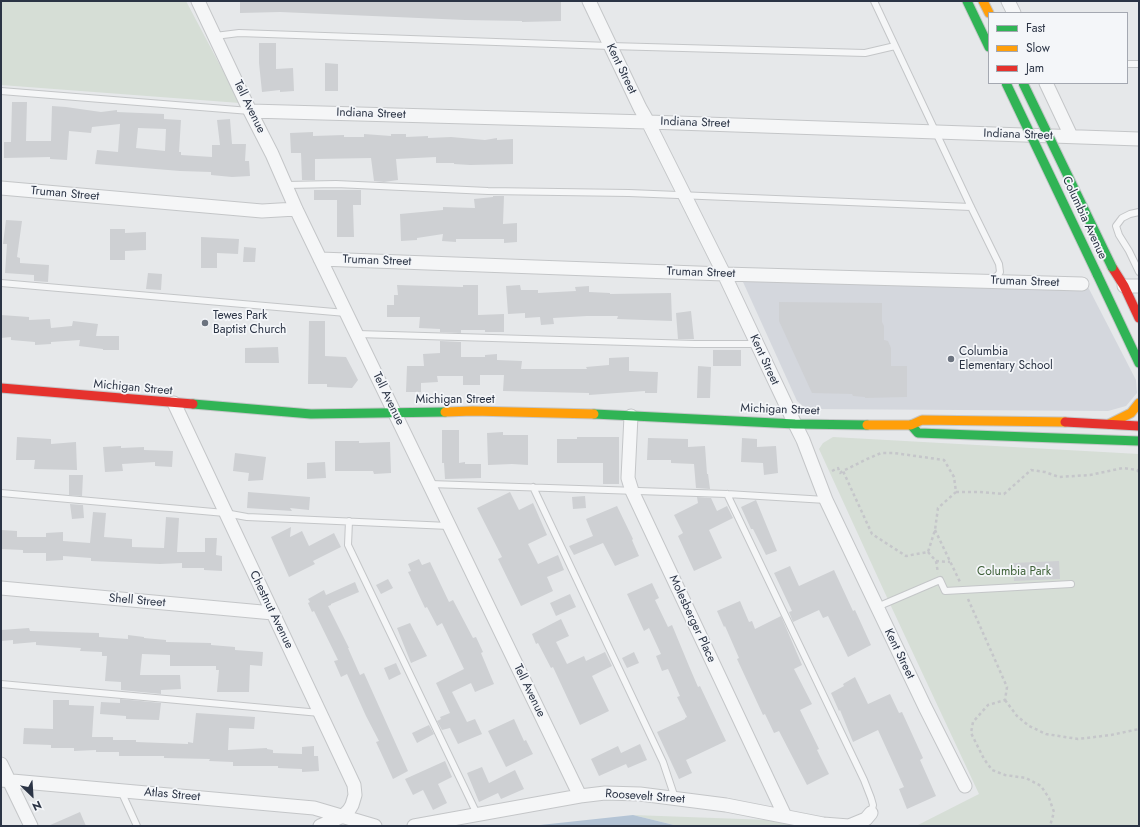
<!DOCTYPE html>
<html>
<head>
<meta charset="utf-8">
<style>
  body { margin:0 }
  #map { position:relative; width:1140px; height:827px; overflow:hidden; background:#e6e8ea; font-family:Jost,sans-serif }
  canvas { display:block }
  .frame { position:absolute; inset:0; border:2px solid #2b3445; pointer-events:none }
  .legend { position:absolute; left:988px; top:12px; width:140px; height:72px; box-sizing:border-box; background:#f4f6f9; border:1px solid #a4a8b1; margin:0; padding:5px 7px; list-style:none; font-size:12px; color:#2b3445 }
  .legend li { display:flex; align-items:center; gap:8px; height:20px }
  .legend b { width:20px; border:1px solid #a4a8b1 }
  .north { position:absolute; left:12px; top:775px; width:40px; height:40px; -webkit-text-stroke:3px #f4f6f9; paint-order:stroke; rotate:155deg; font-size:11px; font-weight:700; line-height:16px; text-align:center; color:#2b3445 }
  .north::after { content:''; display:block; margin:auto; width:14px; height:18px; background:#2b3445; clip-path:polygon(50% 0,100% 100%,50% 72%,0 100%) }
</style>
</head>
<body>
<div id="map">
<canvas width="1140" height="827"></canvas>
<div class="frame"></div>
<ul class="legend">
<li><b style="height:5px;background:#30b455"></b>Fast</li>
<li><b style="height:5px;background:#ff9f0a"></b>Slow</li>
<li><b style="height:5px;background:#e5322d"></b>Jam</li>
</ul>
<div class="north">N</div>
</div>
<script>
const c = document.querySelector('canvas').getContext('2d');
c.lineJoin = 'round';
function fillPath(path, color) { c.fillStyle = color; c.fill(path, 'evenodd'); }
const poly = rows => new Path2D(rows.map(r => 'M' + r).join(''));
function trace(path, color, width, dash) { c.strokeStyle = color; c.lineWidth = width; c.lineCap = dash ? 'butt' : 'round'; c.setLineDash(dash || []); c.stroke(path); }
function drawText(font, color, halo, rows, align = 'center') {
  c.font = font + ' Jost,sans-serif'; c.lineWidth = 3.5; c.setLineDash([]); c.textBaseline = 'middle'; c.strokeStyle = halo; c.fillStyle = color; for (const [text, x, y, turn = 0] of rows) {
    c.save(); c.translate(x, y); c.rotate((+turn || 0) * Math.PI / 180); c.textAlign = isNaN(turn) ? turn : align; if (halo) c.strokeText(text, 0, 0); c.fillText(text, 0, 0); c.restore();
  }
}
fillPath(poly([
  [987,281,1087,285,1136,380,1137,393,1126,406,1108,411,812,409,804,407,797,401,743,282]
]), '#d4d7dd');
fillPath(poly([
  [1,1,186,1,240,103,1,85],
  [833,437,1139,454,1139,826,916,826,979,794,890,604,819,449,823,443],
  [633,815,769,820,794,826,678,826]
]), '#d6ded6');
fillPath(poly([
  [633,815,678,826,531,826]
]), '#b4c4d5');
fillPath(poly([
  [240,1,561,1,561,21,522,22,522,21,465,20,280,12,240,13],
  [259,43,276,43,276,69,293,68,294,91,280,92,280,90,262,92,259,63],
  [325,63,338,64,338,91,325,91],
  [12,102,27,102,26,141,51,141,52,106,66,107,101,112,117,110,117,112,164,114,164,119,181,120,179,152,181,152,181,155,212,157,212,145,220,145,217,120,230,119,232,144,246,144,245,161,249,161,250,176,232,177,211,175,211,172,180,171,95,164,97,150,118,152,120,124,92,127,91,133,69,131,67,160,50,159,50,157,4,158,4,142,11,142],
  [138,128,166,129,165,151,136,148],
  [313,132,313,136,344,135,344,137,364,137,364,134,391,136,391,134,406,134,406,137,428,136,428,138,451,137,485,140,497,138,497,140,513,139,513,164,470,165,454,164,454,163,436,163,436,157,396,159,398,180,384,182,374,181,371,158,315,159,315,180,302,180,301,153,291,153,290,133],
  [314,190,361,190,361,205,353,205,354,237,337,237,337,200,314,200],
  [493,196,504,196,503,224,517,223,517,242,504,243,504,239,456,239,456,242,442,241,443,234,417,238,417,240,401,241,400,214,443,210,443,207,475,208,474,199,493,197],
  [6,220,22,221,17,257,20,258,20,263,49,265,48,282,34,281,34,275,5,273,7,244,3,244],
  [110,229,125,229,125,233,146,232,146,250,125,251,125,260,110,260],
  [201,237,239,239,238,254,217,253,217,268,201,268],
  [244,247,256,248,255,262,243,262],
  [148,273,162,274,161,290,146,289],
  [397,285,463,287,463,285,478,285,478,315,504,314,504,332,485,332,485,330,461,330,461,333,440,332,440,329,419,328,420,317,387,317,387,305,394,305,394,295,398,295],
  [520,285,521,290,538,290,538,293,576,291,575,287,589,286,589,292,610,293,610,294,671,293,672,321,617,319,618,316,587,316,553,318,554,324,541,325,540,317,525,318,525,313,508,314,506,286],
  [779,302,882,303,882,322,884,326,884,340,888,341,891,348,891,366,907,366,907,397,865,398,865,397,853,396,852,394,812,393,779,321],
  [691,311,694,339,678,339,676,313],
  [1,315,29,317,29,320,50,319,51,328,72,326,73,321,98,324,96,336,119,336,119,350,103,350,103,349,79,346,80,340,51,342,51,344,35,345,35,342,11,340,11,337,1,338],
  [309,321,325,321,325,356,346,357,358,380,352,388,327,387,327,384,308,384],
  [440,341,461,342,461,357,485,357,485,355,497,354,497,360,522,361,521,369,587,369,586,367,609,365,609,358,629,357,629,371,658,372,657,393,645,393,645,391,589,395,589,393,503,391,504,375,480,375,480,385,463,385,463,376,437,376,438,382,421,383,421,392,406,392,407,366,424,366,423,354,440,353],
  [278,347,279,363,245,363,245,348],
  [713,350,741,350,741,366,713,366],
  [698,366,711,367,710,398,697,398],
  [442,430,459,430,459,463,465,462,465,464,481,464,481,478,445,479,444,463,442,463],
  [503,432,503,435,528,435,528,465,512,464,488,465,487,433],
  [17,437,51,439,51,444,76,442,77,470,34,469,35,460,16,460],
  [577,437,619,437,619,484,603,484,603,463,557,463,557,439,577,439],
  [648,438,688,439,688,447,705,446,707,474,708,474,710,489,696,488,694,464,671,463,671,460,647,460],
  [742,438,757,439,757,447,776,446,778,473,764,475,763,463,741,462],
  [335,441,359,441,359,443,390,442,391,473,374,474,373,471,335,471],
  [121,446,121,448,144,447,144,450,173,451,172,467,155,466,155,462,122,464,123,471,105,472,103,447],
  [235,453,266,457,263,480,248,481,249,473,233,471],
  [325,462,326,478,307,479,307,463],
  [69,475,83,475,82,496,69,495],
  [248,492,310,497,309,510,290,508,292,511,247,508],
  [510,492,519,510,533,503,547,535,528,544,538,564,558,555,564,570,547,577,553,591,521,606,498,559,502,557,477,508],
  [585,496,586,508,573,509,572,497],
  [697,497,711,498,717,511,727,506,733,518,709,530,722,558,694,571,678,536,683,533,674,515,698,503],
  [756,500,777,551,766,555,753,529,751,529,741,507],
  [70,504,83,505,84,518,72,519],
  [617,506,633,539,632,540,639,556,615,566,603,543,574,555,569,546,593,536,586,519],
  [93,512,106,513,104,537,132,539,132,547,164,548,166,517,179,518,177,552,205,552,205,538,217,538,216,555,222,556,222,571,204,570,204,568,182,568,182,563,160,564,91,561,91,558,63,556,63,560,46,561,46,553,23,553,23,550,1,549,1,530,17,531,17,537,46,537,46,533,63,532,63,541,90,543],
  [291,527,290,537,302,531,309,546,334,533,341,547,313,561,315,564,289,577,271,537],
  [419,559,422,565,430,562,449,602,453,600,473,638,476,637,483,652,481,653,494,684,475,692,471,683,452,692,467,722,475,719,482,734,458,744,450,728,442,730,437,721,441,719,440,717,450,713,436,683,464,669,442,623,437,626,427,607,425,608,408,572,411,571,408,564],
  [1059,561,1060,579,1014,581,1013,563],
  [790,566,799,586,834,570,853,611,855,610,871,645,848,657,828,616,823,618,819,610,793,622,789,612,792,611,774,573],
  [388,579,393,588,381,594,376,585],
  [355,582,359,592,331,604,331,605,328,606,349,648,348,648,360,675,364,673,408,771,393,779,376,742,379,741,366,716,347,674,341,677,334,661,338,660,314,611,312,612,308,603,310,602,308,599,324,590,326,595],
  [652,583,659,598,655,600,668,627,672,625,689,666,698,687,700,686,726,741,686,760,692,773,679,779,657,732,685,719,685,718,687,717,677,697,680,696,668,669,662,671,656,656,661,654,649,628,644,631,627,594],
  [570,594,576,607,556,616,550,603],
  [740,601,749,622,752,621,755,629,781,616,802,665,794,669,812,704,800,710,819,749,817,750,829,774,807,785,779,731,774,733,765,714,763,715,737,659,739,658,725,626,724,627,717,611],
  [561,619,569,636,556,642,567,664,584,656,586,661,605,652,612,666,592,676,609,711,580,725,553,667,551,668,538,643,536,644,532,634],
  [410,623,427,656,411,663,397,628],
  [29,628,30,631,99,633,99,637,128,639,128,635,144,637,144,638,166,640,166,642,211,643,211,645,235,647,235,650,263,652,262,666,250,665,249,692,217,692,219,670,216,670,216,666,170,666,170,655,142,654,140,675,180,675,181,689,161,690,161,694,121,690,121,682,105,681,107,656,102,656,102,652,80,651,81,648,36,645,36,642,13,644,13,640,1,641,1,630],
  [634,652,639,663,627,668,622,658],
  [396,663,401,674,389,680,384,668],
  [855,677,868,704,890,694,899,713,902,712,923,758,920,760,936,796,907,809,899,789,904,787,878,730,853,742,840,710,839,711,831,693,844,686,843,684],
  [120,699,161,703,159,720,126,719,126,716,100,714,101,702,120,703],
  [53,700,69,700,69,705,94,706,92,737,113,737,113,740,136,740,136,742,188,744,188,742,193,743,196,713,255,717,254,729,229,728,228,750,267,748,267,749,273,750,273,753,302,754,302,747,314,746,314,756,318,756,319,771,302,772,302,769,278,768,278,766,233,766,233,762,209,761,210,759,164,758,164,756,119,756,119,752,96,752,96,750,74,751,74,748,51,748,51,745,23,744,24,728,53,729],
  [514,719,524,741,526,740,533,754,506,767,488,731],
  [429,725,434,734,417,743,412,733],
  [640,744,647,760,628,768,626,764,599,776,591,759,618,746,621,753],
  [445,761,452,777,438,784,447,803,433,810,423,790,413,795,405,779],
  [482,767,489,783,515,770,524,789,501,799,498,793,479,802,467,773],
  [80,812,86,826,48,826]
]), '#ced0d3');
const lane = poly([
  [874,1,971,207,999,264,1000,272,998,275,992,279],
  [215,36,239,33,610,46,865,53,895,46],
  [1127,64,1139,64],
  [1,91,250,111],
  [286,185,336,184,488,191,629,193,971,207],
  [1139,212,1130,214,1122,218,1116,226,1119,235,1129,251,1139,272],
  [1,283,346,313],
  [357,334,695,344,757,344],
  [430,484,727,494,826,500],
  [533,487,663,762,675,798],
  [1,493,225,513,247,517,449,526],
  [727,494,864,780,871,798,873,805,871,813],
  [349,521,348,545,477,814],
  [877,607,940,580,945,591,1071,584],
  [1,684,320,713],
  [121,791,137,826]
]);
const street = poly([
  [198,1,250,111,272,154,296,209,580,796],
  [589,1,640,108,648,122,724,274,795,424,803,440,826,500,925,707,965,786],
  [1008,1,1014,13],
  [1046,83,1071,136],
  [250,111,648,122,1139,139],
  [1,188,262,211,296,209],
  [320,259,724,274,1082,284],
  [1124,286,1139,286],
  [174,403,354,785,355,795,352,805,349,810,343,816,320,826],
  [631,416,628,478,632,491,785,816],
  [1,588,273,613],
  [1,764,31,826],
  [1,780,314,808,375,826],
  [414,826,580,796,605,793,640,794,726,805,823,824,849,826,866,819,871,813]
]);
const fast = poly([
  [967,1,989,47],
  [1097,274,1139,363],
  [193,404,311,414,445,412],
  [594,414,795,424,867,425],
  [911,425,918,433,1139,441]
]);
const slow = poly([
  [983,1,989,13],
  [445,412,473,411,594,414],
  [1109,424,1131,413,1139,403],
  [867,425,911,425,922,420,1065,422]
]);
const jam = poly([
  [1112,267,1124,286,1139,318],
  [1,388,193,404],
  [1065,422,1139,426]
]);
trace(lane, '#c4c6c8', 8);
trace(street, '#c4c6c8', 15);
trace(fast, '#c4c6c8', 11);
trace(slow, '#c4c6c8', 11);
trace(jam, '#c4c6c8', 11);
trace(poly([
  [832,471,838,468,840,473,843,471,867,459,881,453,894,453,944,460,954,477,956,492,938,508,935,530,928,552,906,556,872,534,843,471],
  [956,492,979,492,1004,494,1031,470,1045,472,1059,477,1090,475,1123,468,1137,470,1139,472],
  [935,530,960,582],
  [928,552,936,561,950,562],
  [936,561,938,573],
  [968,599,1007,687,1005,700,988,705,973,722,971,733,984,759,992,770,1005,775,1026,778,1041,786,1049,798,1054,812,1050,826],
  [1005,700,1017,716,1029,726,1046,734,1078,739,1111,735,1139,729]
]), '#c5c6ca', 2.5, [3, 3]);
trace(lane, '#f5f6f7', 6);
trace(street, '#f5f6f7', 13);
trace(fast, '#30b455', 9);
trace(slow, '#ff9f0a', 9);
trace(jam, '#e5322d', 9);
const fastBridge = poly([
  [1006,83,1097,274],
  [1023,83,1112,267]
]);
trace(fastBridge, '#c4c6c8', 11, []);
trace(fastBridge, '#30b455', 9);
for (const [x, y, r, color] of [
  [205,323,4,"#6c737f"],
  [951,359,4,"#6c737f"]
]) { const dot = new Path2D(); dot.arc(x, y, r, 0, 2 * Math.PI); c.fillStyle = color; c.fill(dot); trace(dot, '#f4f6f9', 1.5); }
drawText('12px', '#2b3445', '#f4f6f9', [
  ["Kent Street",621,69,64],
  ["Tell Avenue",249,107,64],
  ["Indiana Street",371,114,2],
  ["Indiana Street",695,123,2],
  ["Indiana Street",1018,135,2],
  ["Truman Street",65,194,5],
  ["Columbia Avenue",1084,218,65],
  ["Truman Street",377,261,2],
  ["Truman Street",701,273,2],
  ["Truman Street",1025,282,2],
  ["Kent Street",764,360,65],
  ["Michigan Street",133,388,5],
  ["Tell Avenue",388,399,64],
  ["Michigan Street",455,400],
  ["Michigan Street",780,410,2],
  ["Shell Street",137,601,5],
  ["Chestnut Avenue",271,610,64],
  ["Molesberger Place",692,619,65],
  ["Kent Street",899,654,64],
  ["Tell Avenue",529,691,64],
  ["Atlas Street",172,795,5],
  ["Roosevelt Street",645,797,4]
]);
drawText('12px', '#2b3445', '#f4f6f9', [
  ["Tewes Park",213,316],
  ["Baptist Church",213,330],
  ["Columbia",959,352],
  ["Elementary School",959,366]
], 'left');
drawText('12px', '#3f6138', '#f4f6f9', [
  ["Columbia Park",1014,572]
]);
</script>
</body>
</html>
